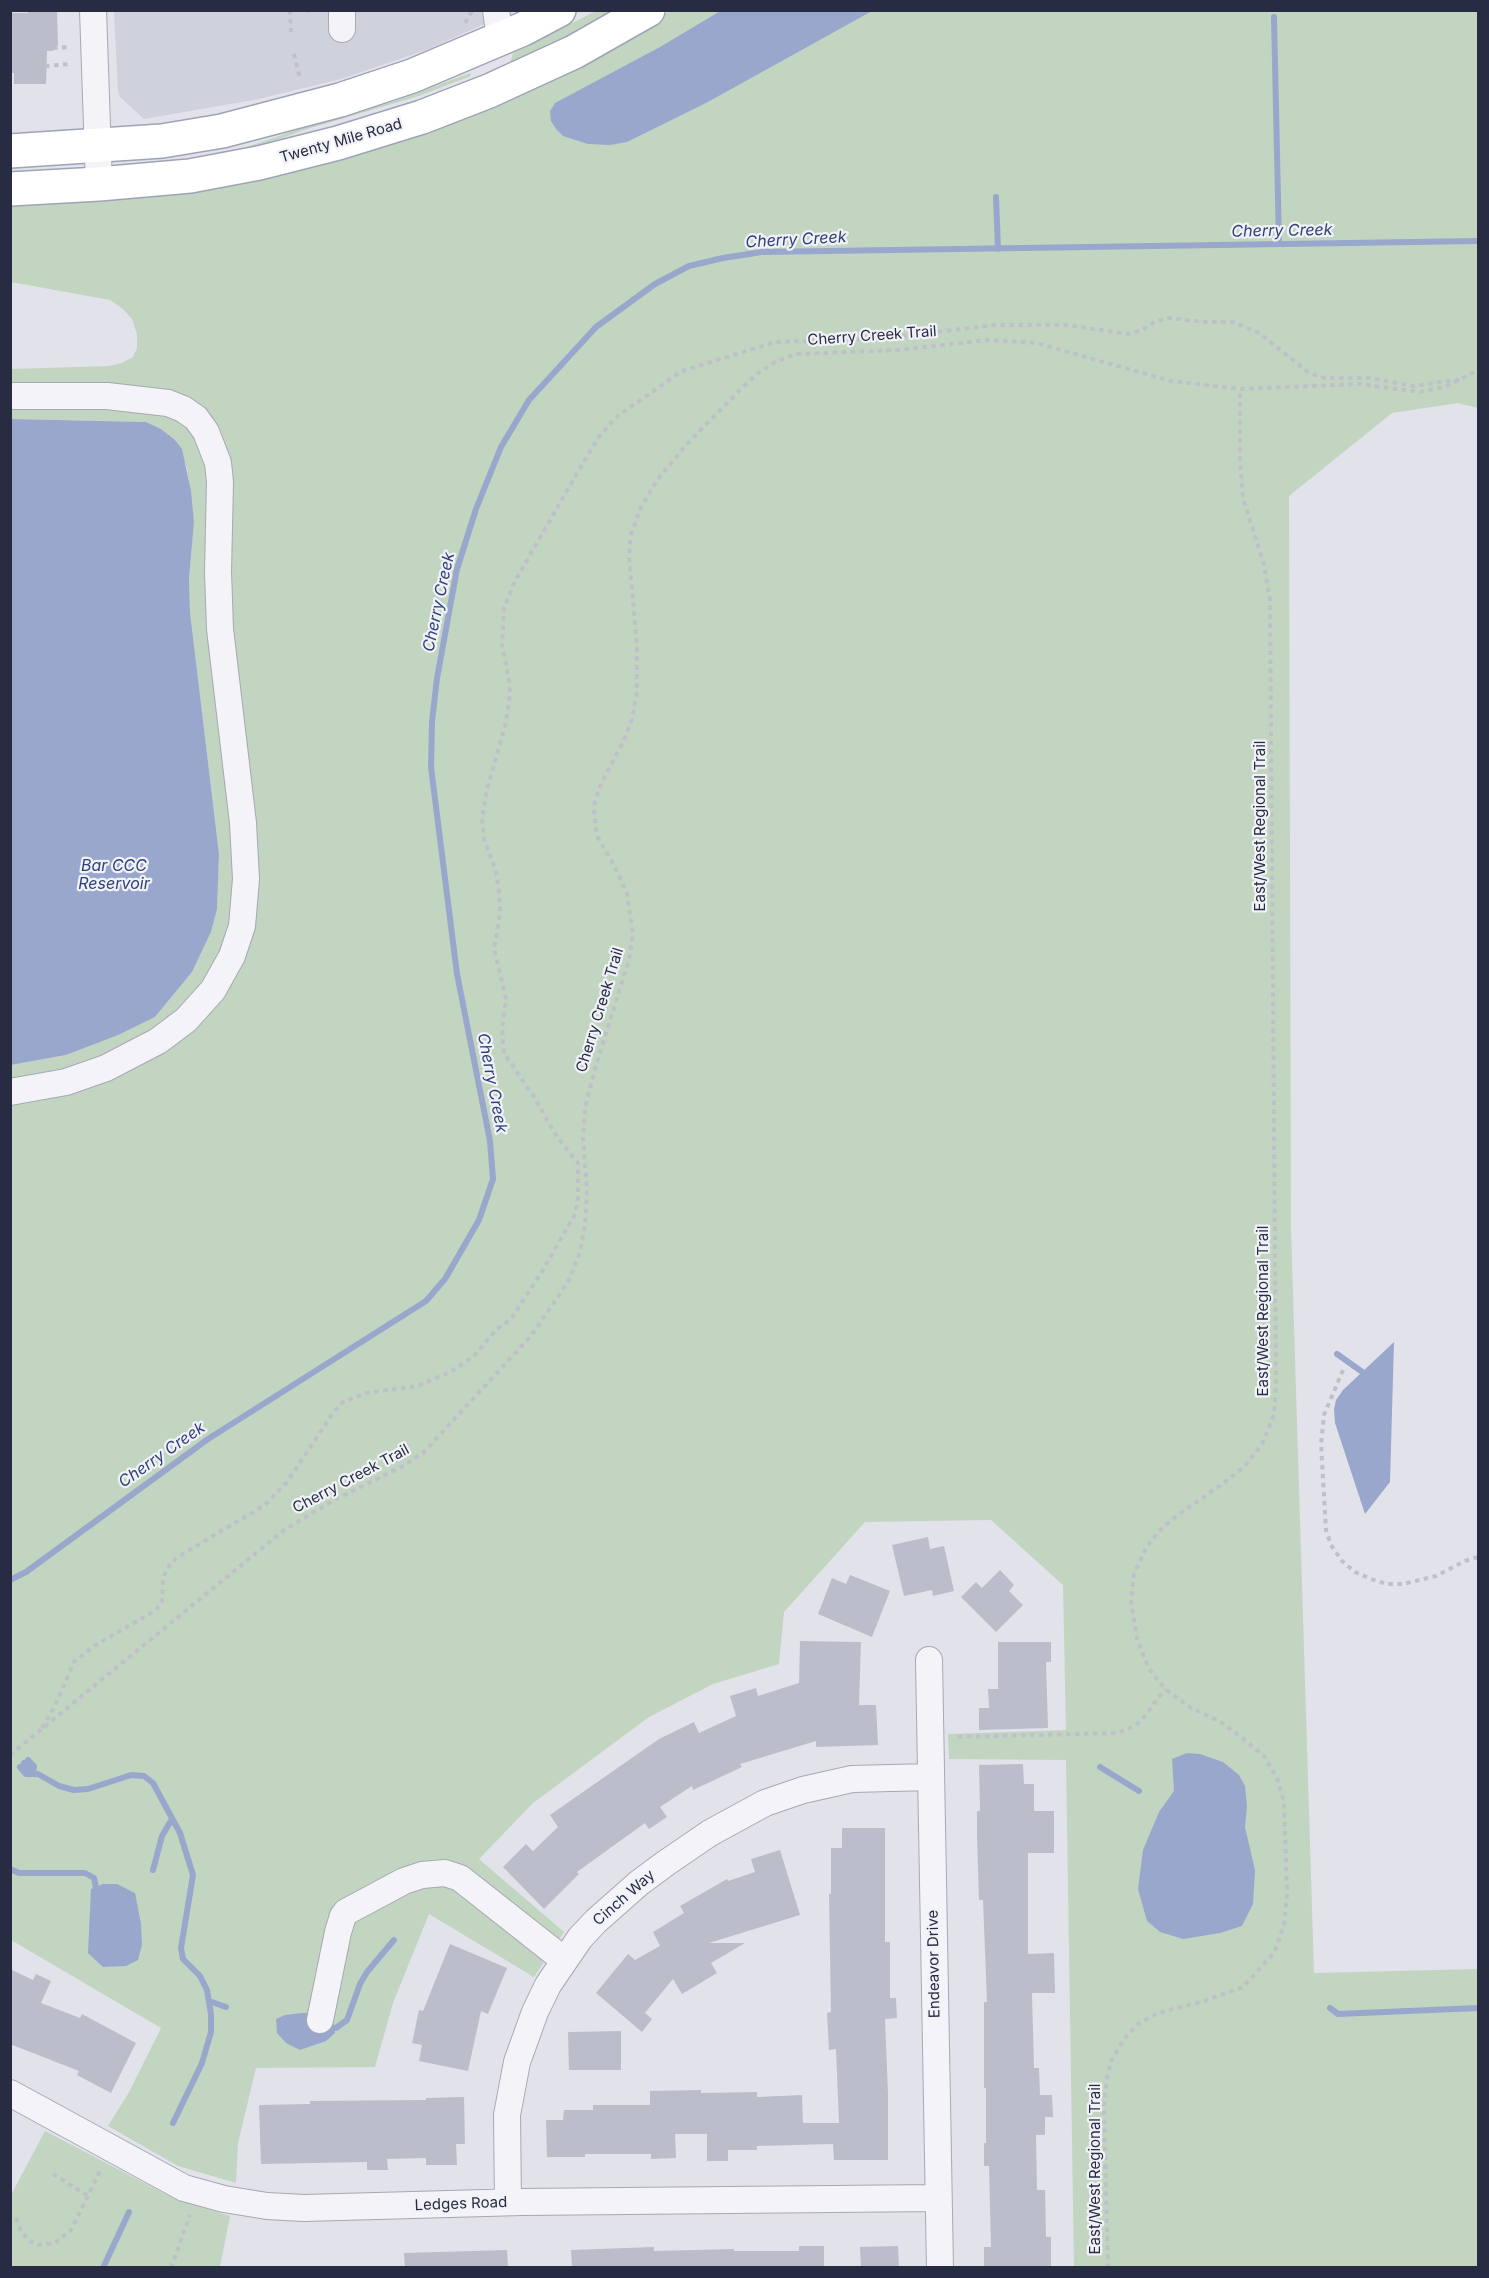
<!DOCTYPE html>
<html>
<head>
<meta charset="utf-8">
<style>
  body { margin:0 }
  #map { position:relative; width:1489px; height:2278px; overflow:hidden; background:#e1e2ea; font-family:Inter,sans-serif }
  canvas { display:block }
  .frame { position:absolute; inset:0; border:12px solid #282c43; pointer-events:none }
</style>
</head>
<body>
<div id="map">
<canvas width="1489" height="2278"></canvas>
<div class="frame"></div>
</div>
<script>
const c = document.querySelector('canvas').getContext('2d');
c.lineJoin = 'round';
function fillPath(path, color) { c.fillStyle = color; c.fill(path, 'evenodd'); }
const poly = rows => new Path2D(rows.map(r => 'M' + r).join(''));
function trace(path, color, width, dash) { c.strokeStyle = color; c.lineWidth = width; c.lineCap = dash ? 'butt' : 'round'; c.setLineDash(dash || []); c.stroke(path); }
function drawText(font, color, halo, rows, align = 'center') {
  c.font = font + ' Inter,sans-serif'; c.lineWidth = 4.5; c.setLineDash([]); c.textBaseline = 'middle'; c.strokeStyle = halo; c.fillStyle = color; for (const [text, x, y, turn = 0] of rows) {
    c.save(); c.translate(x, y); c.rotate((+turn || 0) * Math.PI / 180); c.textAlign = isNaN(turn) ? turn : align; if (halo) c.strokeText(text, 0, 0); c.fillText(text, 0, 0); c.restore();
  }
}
fillPath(poly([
  [114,11,514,11,426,50,341,79,259,99,144,119,120,97,118,91]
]), '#cfd1dc');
fillPath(poly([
  [596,11,625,11,510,64,513,53],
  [670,11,1478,11,1478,408,1458,403,1392,413,1289,496,1291,1229,1314,1973,1478,1969,1478,2267,1074,2267,1066,1760,949,1759,948,1734,1066,1730,1063,1585,991,1520,865,1522,784,1612,779,1664,713,1684,649,1717,533,1803,479,1859,564,1932,534,1977,429,1914,393,2003,375,2067,256,2068,238,2143,236,2183,178,2166,108,2126,128,2094,161,2028,11,1940,11,1065,66,1055,155,1017,192,972,211,932,217,908,219,854,190,612,189,579,194,522,187,468,174,439,161,429,146,422,11,419,11,369,109,366,122,363,133,357,137,348,137,334,132,319,123,309,110,300,11,282,10,201,145,192,590,57],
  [470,73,471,76,419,96,310,128,228,157,224,155,305,127,398,100],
  [45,2131,173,2198,230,2216,220,2267,11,2267,11,2195]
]), '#c2d5c1');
fillPath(poly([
  [722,10,872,11,706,103,627,142,610,145,588,144,563,136,556,129,551,121,550,111,555,103,660,47],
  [11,419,146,422,161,429,174,439,182,449,191,491,194,522,189,579,190,612,219,854,217,909,211,932,192,972,155,1017,118,1035,66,1055,11,1065],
  [1394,1342,1390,1482,1365,1514,1335,1423,1334,1409,1336,1400,1343,1390],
  [1187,1753,1200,1754,1223,1762,1239,1775,1245,1786,1247,1806,1245,1827,1255,1870,1253,1904,1242,1926,1220,1933,1183,1939,1160,1932,1147,1921,1138,1889,1143,1850,1159,1812,1174,1791,1172,1759],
  [103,1884,117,1884,135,1893,141,1924,142,1945,138,1960,126,1966,103,1967,88,1953,91,1889],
  [302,2013,318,2013,326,2016,333,2021,335,2033,326,2041,300,2050,286,2043,277,2033,276,2019,285,2015]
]), '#9aa7cc');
trace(poly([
  [1274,17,1279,244],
  [996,197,998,249],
  [1337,1354,1368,1376],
  [10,1580,26,1572,208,1439,426,1301,445,1279,479,1220,493,1179,490,1141,457,974,431,767,432,722,437,678,457,569,476,509,501,447,529,400,596,327,655,284,689,266,723,258,762,252,1478,241],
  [28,1760,34,1766,33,1773],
  [24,1763,33,1773],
  [20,1767,26,1774,38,1774,59,1786,74,1790,88,1789,131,1775,144,1776,153,1783,180,1833,193,1875,181,1948,183,1959,200,1976,207,1990,211,2014,211,2032,202,2063,173,2123],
  [1100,1767,1139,1791],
  [10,1869,19,1873,85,1873,94,1878,97,1893],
  [153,1870,162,1836,172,1819],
  [209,2001,226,2007],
  [1330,2008,1338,2014,1478,2008],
  [327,2028,336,2028,347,2020,360,1984,367,1972,394,1940],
  [103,2268,129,2212]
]), '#9aa7cc', 6);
fillPath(poly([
  [28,10,57,10,58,46,53,46,53,51,47,51,46,84,14,84,14,73,10,73,10,13,28,13],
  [928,1537,930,1549,944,1546,954,1591,933,1596,932,1590,904,1596,892,1545],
  [1000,1570,1014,1585,1009,1591,1023,1605,996,1632,961,1597,976,1582,982,1588],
  [850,1575,890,1591,872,1637,818,1614,832,1578,846,1584],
  [800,1641,861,1642,859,1705,876,1705,878,1745,816,1747,816,1741,740,1764,742,1767,693,1790,692,1786,660,1807,667,1817,649,1829,645,1823,577,1872,579,1874,544,1909,503,1867,526,1844,533,1851,558,1827,550,1815,659,1739,694,1722,699,1733,736,1716,730,1696,756,1688,758,1696,799,1683],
  [998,1642,1051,1642,1051,1662,1046,1662,1048,1728,979,1730,979,1708,989,1708,988,1689,998,1689],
  [1023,1764,1024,1784,1034,1784,1034,1811,1054,1811,1054,1853,1028,1853,1028,1954,1054,1953,1055,1993,1032,1993,1034,2068,1039,2068,1040,2095,1052,2095,1053,2117,1045,2117,1045,2135,1036,2135,1037,2190,1045,2190,1046,2237,1051,2237,1051,2268,984,2268,984,2247,991,2247,989,2166,984,2166,984,2143,986,2143,986,2088,984,2088,984,2002,987,2002,983,1900,979,1900,977,1835,977,1811,980,1811,979,1765],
  [842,1828,885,1828,885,1942,890,1942,890,1998,896,1998,897,2018,885,2019,888,2094,888,2160,834,2160,833,2144,757,2146,757,2150,728,2150,728,2161,707,2161,707,2134,675,2134,676,2158,651,2159,651,2154,585,2154,585,2157,547,2157,546,2120,563,2120,564,2110,593,2110,593,2105,650,2105,650,2091,701,2090,701,2093,757,2092,757,2097,802,2095,803,2123,839,2123,836,2049,829,2050,827,2013,831,2012,829,1894,831,1894,831,1848,842,1848],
  [780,1850,800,1915,709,1943,745,1943,711,1963,717,1973,682,1994,673,1979,645,2013,652,2019,642,2032,596,1993,628,1954,635,1960,660,1946,653,1932,684,1913,680,1906,727,1879,728,1881,755,1872,751,1859],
  [450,1944,507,1968,488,2014,481,2011,468,2071,419,2061,422,2045,412,2043,419,2010,423,2011],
  [10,1969,33,1980,36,1974,51,1981,41,2003,80,2018,82,2014,136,2043,111,2093,77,2075,79,2071,10,2044],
  [621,2031,621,2070,569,2070,568,2032],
  [464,2097,465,2144,456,2144,457,2165,426,2165,426,2158,387,2159,388,2170,367,2170,367,2162,261,2164,259,2105,310,2104,310,2101,426,2100,426,2098],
  [799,2246,824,2246,824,2268,572,2268,571,2250,654,2247,654,2251,734,2249,734,2251,799,2251],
  [898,2246,899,2268,861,2268,860,2247],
  [507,2250,508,2268,405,2268,404,2253]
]), '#bbbdca');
const minor = poly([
  [93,10,99,184],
  [342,10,342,29],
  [496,10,500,39],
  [10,396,107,396,168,403,183,409,196,418,206,432,218,463,220,482,218,572,220,629,243,823,246,879,242,926,232,956,213,990,186,1020,158,1041,106,1068,66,1082,10,1092],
  [929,1660,940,2268],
  [320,2020,338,1932,343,1916,346,1912,404,1881,422,1875,445,1873,460,1878,564,1960],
  [10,2093,184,2188,224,2199,267,2206,304,2208,522,2202,938,2198],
  [508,2202,507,2115,517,2062,535,2012,548,1985,580,1938,596,1921,639,1883,666,1863,710,1833,765,1803,803,1790,852,1779,931,1777]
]);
const major = poly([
  [10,151,162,141,222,131,279,116,340,100,412,76,523,29,559,10],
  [10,189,99,184,190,176,259,163,338,143,422,117,489,91,574,52,648,10]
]);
trace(minor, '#a6a8b5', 28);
trace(major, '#9fa3b7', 36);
trace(poly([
  [290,10,291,32],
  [306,10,309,11],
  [465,23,472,11],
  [53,48,69,47],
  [294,54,300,79],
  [45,66,70,64],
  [1343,1370,1324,1415,1321,1444,1326,1530,1331,1545,1342,1561,1355,1572,1371,1579,1387,1584,1403,1584,1436,1576,1465,1561,1478,1557],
  [42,1728,54,1708,74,1662,94,1646,156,1610,162,1602,163,1581,166,1570,176,1558,265,1505,287,1482,333,1413,343,1402,366,1393,418,1386,450,1372,473,1357,496,1330,511,1319,543,1270,575,1214,578,1198,578,1163,557,1137,534,1097,504,1053,502,1029,506,999,494,949,500,913,499,892,496,872,484,839,482,819,487,789,505,726,509,703,510,686,502,644,504,608,515,581,582,465,598,438,615,418,682,371,775,342,887,338,995,325,1066,325,1128,334,1142,330,1156,321,1169,318,1204,322,1233,322,1259,333,1309,373,1325,378,1370,378,1413,386,1463,379],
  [958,1737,1117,1733,1135,1726,1142,1720,1165,1689],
  [10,1755,284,1530,334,1500,403,1466,424,1452,531,1336,568,1282,580,1252,585,1225,587,1190,583,1138,585,1108,596,1065,629,960,633,934,627,894,614,865,597,836,594,815,595,801,601,784,624,740,632,719,637,692,637,645,629,557,631,534,641,507,658,479,685,446,743,387,757,374,775,362,796,354,899,350,987,340,1036,343,1171,381,1240,389,1359,384,1420,392,1447,386,1478,370],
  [53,2174,88,2196],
  [16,2218,21,2232,30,2241,38,2245,55,2243,71,2230,100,2171],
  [171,2268,190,2215],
  [1108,2268,1104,2106,1107,2078,1111,2061,1125,2038,1138,2024,1158,2013,1204,2001,1243,1987,1274,1953,1284,1925,1287,1895,1284,1802,1277,1778,1264,1756,1246,1741,1221,1722,1191,1708,1165,1689,1149,1669,1137,1639,1131,1601,1134,1574,1146,1548,1159,1531,1179,1514,1221,1485,1244,1467,1262,1444,1274,1415,1276,1384,1270,600,1264,565,1243,498,1240,461,1240,389]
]), '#bfc0c9', 4, [4.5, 4.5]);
trace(minor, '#f4f4f8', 26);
trace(major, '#fff', 33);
drawText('15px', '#282c43', '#f1f2f8', [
  ["Twenty Mile Road",341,141,-16],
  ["Cherry Creek Trail",872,336,-4],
  ["East/West Regional Trail",1260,826,-90],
  ["Cherry Creek Trail",600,1010,-73],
  ["East/West Regional Trail",1263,1311,-90],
  ["Cherry Creek Trail",351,1479,-28],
  ["Cinch Way",624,1898,-41],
  ["Endeavor Drive",934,1964,-91],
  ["East/West Regional Trail",1095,2169,-90],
  ["Ledges Road",461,2204,-2]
]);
drawText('italic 16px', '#304079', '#f1f2f8', [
  ["Cherry Creek",1282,231,-1],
  ["Cherry Creek",796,240,-3],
  ["Cherry Creek",439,602,-78],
  ["Bar CCC",114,866],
  ["Reservoir",114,884],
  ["Cherry Creek",492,1083,79],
  ["Cherry Creek",162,1455,-35]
]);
</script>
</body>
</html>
